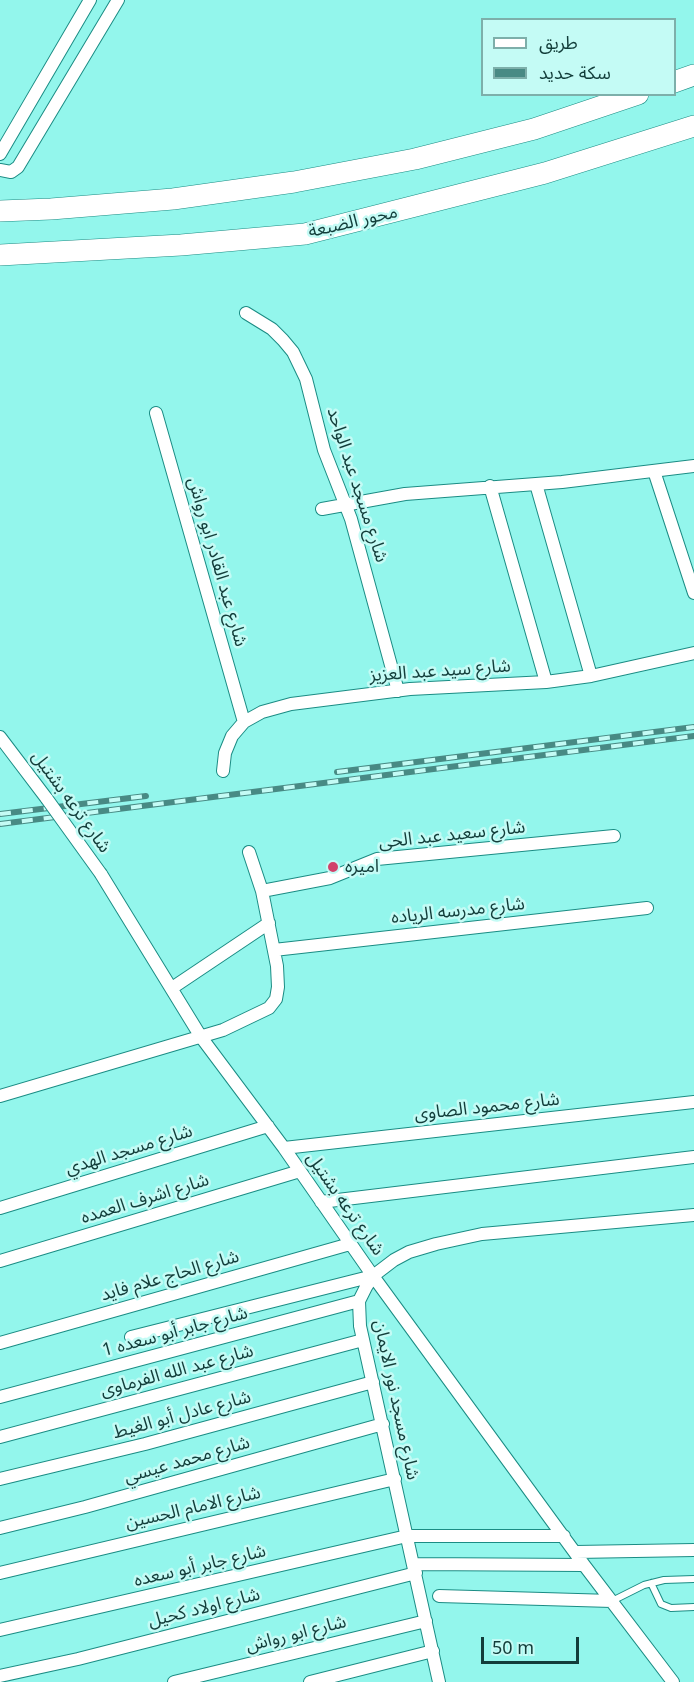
<!DOCTYPE html>
<html>
<head>
<meta charset="utf-8">
<style>
  body { margin:0 }
  #map { position:relative; width:694px; height:1682px; overflow:hidden; background:#93f6ec; font-family:"Noto Sans","Noto Sans Arabic",sans-serif }
  canvas { display:block }
  .legend { position:absolute; left:481px; top:18px; width:195px; height:78px; box-sizing:border-box; background:#c4fbf5; border:2px solid #7dafaa; margin:0; padding:8px 10px; list-style:none; font-size:18px; color:#123d3a }
  .legend li { display:flex; align-items:center; gap:12px; height:30px }
  .legend b { width:30px; border:2px solid #7dafaa }
  .scale { position:absolute; left:481px; top:1637px; width:98px; height:27px; box-sizing:border-box; border:3px solid #123d3a; border-top:0; padding-left:8px; font-size:18px; line-height:21px; white-space:nowrap; color:#123d3a; -webkit-text-stroke:4px #c4fbf5; paint-order:stroke }
</style>
</head>
<body>
<div id="map">
<canvas width="694" height="1682"></canvas>
<ul class="legend">
<li><b style="height:8px;background:#fff"></b>طريق</li>
<li><b style="height:8px;background:#488a84"></b>سكة حديد</li>
</ul>
<div class="scale">50 m</div>
</div>
<script>
const c = document.querySelector('canvas').getContext('2d');
c.lineJoin = 'round';
const poly = rows => new Path2D(rows.map(r => 'M' + r).join(''));
function trace(path, color, width, dash) { c.strokeStyle = color; c.lineWidth = width; c.lineCap = dash ? 'butt' : 'round'; c.setLineDash(dash || []); c.stroke(path); }
function drawText(font, color, halo, rows, align = 'center') {
  c.font = font + ' "Noto Sans","Noto Sans Arabic",sans-serif'; c.lineWidth = 5; c.setLineDash([]); c.textBaseline = 'middle'; c.strokeStyle = halo; c.fillStyle = color; for (const [text, x, y, turn = 0] of rows) {
    c.save(); c.translate(x, y); c.rotate((+turn || 0) * Math.PI / 180); c.textAlign = isNaN(turn) ? turn : align; if (halo) c.strokeText(text, 0, 0); c.fillText(text, 0, 0); c.restore();
  }
}
const lane = poly([
  [651,1583,661,1604,671,1608,694,1607],
  [612,1601,644,1585,664,1580,694,1579]
]);
const street = poly([
  [0,154,90,0],
  [0,170,11,172,18,167,118,0],
  [246,313,272,329,283,340,293,352,306,379,324,450,351,519,398,691],
  [156,413,244,722],
  [654,471,694,593],
  [536,484,591,676],
  [490,486,546,682],
  [322,509,405,494,562,482,694,466],
  [0,737,47,799],
  [223,771,225,753,232,736,244,722,262,712,291,704,410,689,546,682,591,676,694,653],
  [101,874,201,1037,284,1148,373,1276,584,1565,673,1682],
  [262,891,330,878,377,859,614,836],
  [274,950,647,908],
  [172,988,269,923],
  [0,1096,223,1030,269,1008,276,999,278,987,277,966,262,891,249,852],
  [284,1148,694,1102],
  [321,1202,694,1157],
  [0,1208,268,1126],
  [0,1261,300,1171],
  [131,1337,373,1276],
  [0,1343,350,1244],
  [0,1397,359,1301],
  [0,1437,363,1340],
  [0,1479,145,1444,373,1382],
  [0,1528,85,1507,383,1424],
  [576,1552,694,1550],
  [413,1564,584,1565],
  [0,1573,395,1479],
  [439,1596,612,1601],
  [0,1630,407,1536,564,1536],
  [0,1676,78,1659,416,1573],
  [174,1682,426,1621],
  [310,1682,433,1651],
  [439,1682,360,1326,359,1301,366,1287,373,1276,394,1260,409,1252,436,1244,482,1234,694,1215]
]);
const highway = poly([
  [674,82,694,75],
  [0,211,51,209,173,199,294,182,415,159,534,129,638,94],
  [0,255,181,245,305,234,545,173,694,126]
]);
trace(lane, '#1b8c84', 8);
trace(street, '#1b8c84', 14);
trace(highway, '#1b8c84', 22);
trace(lane, '#fff', 6);
trace(street, '#fff', 12);
trace(highway, '#fff', 21);
const rail = poly([
  [337,772,694,727],
  [0,814,146,796],
  [0,824,694,736]
]);
trace(rail, '#488a84', 6);
trace(rail, '#c4fbf5', 4, [11]);
const streetBridge = poly([
  [47,799,101,874]
]);
trace(streetBridge, '#1b8c84', 14, []);
trace(streetBridge, '#fff', 12);
for (const [x, y, r, color] of [
  [333,867,6,"#d1426a"]
]) { const dot = new Path2D(); dot.arc(x, y, r, 0, 2 * Math.PI); c.fillStyle = color; c.fill(dot); trace(dot, '#c4fbf5', 2); }
drawText('18px', '#123d3a', '#c4fbf5', [
  ["محور الضبعة",353,222,-13],
  ["شارع مسجد عبد الواحد",357,485,72],
  ["شارع عبد القادر ابو رواش",217,562,74],
  ["شارع سيد عبد العزيز",440,671,-4],
  ["شارع ترعه بشتيل",71,802,54],
  ["شارع سعيد عبد الحى",452,835,-6],
  ["شارع مدرسه الرياده",458,911,-6],
  ["شارع محمود الصاوى",487,1107,-6],
  ["شارع مسجد الهدي",129,1150,-17],
  ["شارع اشرف العمده",145,1199,-17],
  ["شارع ترعه بشتيل",345,1204,55],
  ["شارع الحاج علام فايد",170,1276,-16],
  ["شارع جابر أبو سعده 1",175,1332,-15],
  ["شارع عبد الله الفرماوى",177,1371,-15],
  ["شارع مسجد نور الايمان",396,1400,78],
  ["شارع عادل أبو الغيط",182,1415,-15],
  ["شارع محمد عيسي",187,1460,-16],
  ["شارع الامام الحسين",193,1508,-13],
  ["شارع جابر أبو سعده",200,1566,-13],
  ["شارع اولاد كحيل",204,1608,-14],
  ["شارع ابو رواش",296,1634,-14]
]);
drawText('18px', '#123d3a', '#c4fbf5', [
  ["اميره",345,867]
], 'left');
</script>
</body>
</html>
